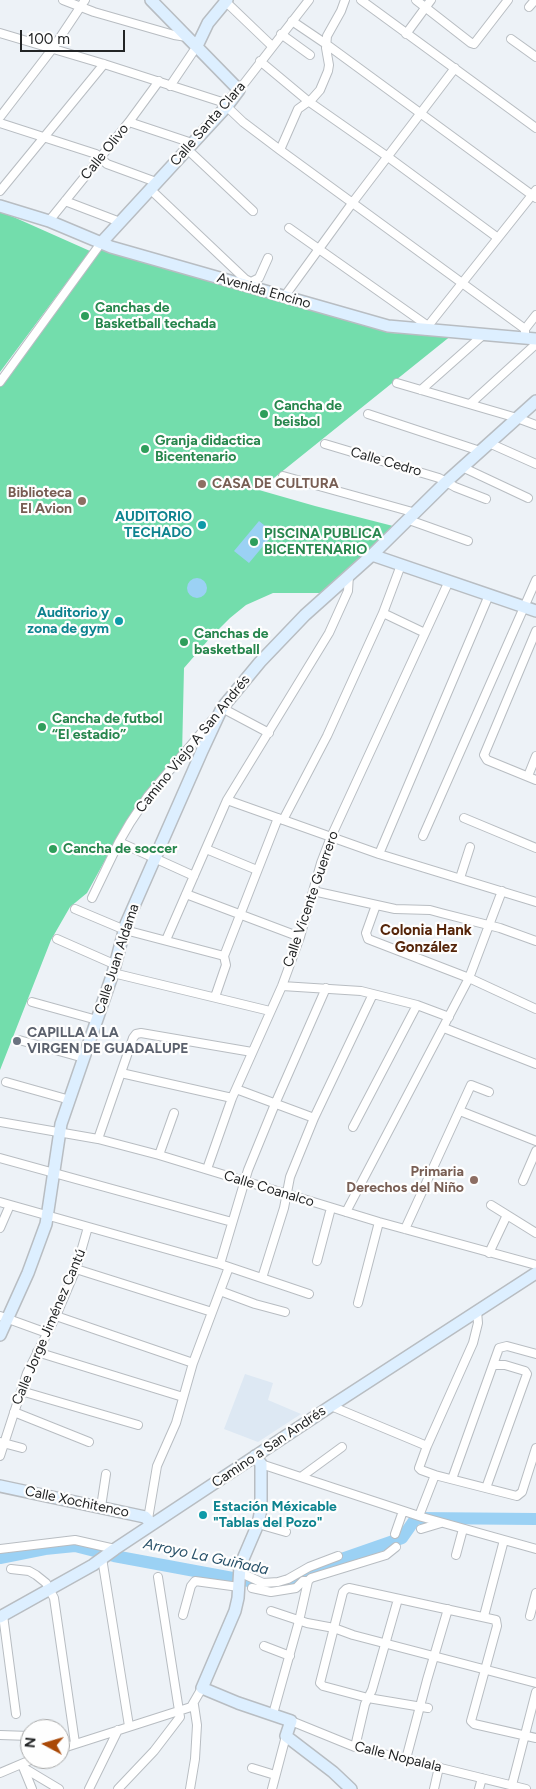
<!DOCTYPE html>
<html>
<head>
<meta charset="utf-8">
<style>
  body { margin:0 }
  #map { position:relative; width:536px; height:1789px; overflow:hidden; background:#edf2f7; font-family:Figtree,sans-serif }
  canvas { display:block }
  .north { position:absolute; left:20px; top:1719px; width:50px; height:50px; box-sizing:border-box; background:#fefefe; border:1px solid #a6a7a7; border-radius:50%; rotate:276deg; font-size:14px; font-weight:700; line-height:20px; text-align:center; color:#222425 }
  .north::after { content:''; display:block; margin:auto; width:18px; height:22px; background:#aa4907; clip-path:polygon(50% 0,100% 100%,50% 72%,0 100%) }
  .scale { position:absolute; left:20px; top:30px; width:105px; height:22px; box-sizing:border-box; border:2px solid #222425; border-top:0; padding-left:6px; font-size:15px; line-height:18px; white-space:nowrap; color:#222425; -webkit-text-stroke:4px #fefefe; paint-order:stroke }
</style>
</head>
<body>
<div id="map">
<canvas width="536" height="1789"></canvas>
<div class="north">N</div>
<div class="scale">100 m</div>
</div>
<script>
const c = document.querySelector('canvas').getContext('2d');
c.lineJoin = 'round';
function fillPath(path, color) { c.fillStyle = color; c.fill(path, 'evenodd'); }
const poly = rows => new Path2D(rows.map(r => 'M' + r).join(''));
function trace(path, color, width, dash) { c.strokeStyle = color; c.lineWidth = width; c.lineCap = dash ? 'butt' : 'round'; c.setLineDash(dash || []); c.stroke(path); }
function drawText(font, color, halo, rows, align = 'center') {
  c.font = font + ' Figtree,sans-serif'; c.lineWidth = 4.5; c.setLineDash([]); c.textBaseline = 'middle'; c.strokeStyle = halo; c.fillStyle = color; for (const [text, x, y, turn = 0] of rows) {
    c.save(); c.translate(x, y); c.rotate((+turn || 0) * Math.PI / 180); c.textAlign = isNaN(turn) ? turn : align; if (halo) c.strokeText(text, 0, 0); c.fillText(text, 0, 0); c.restore();
  }
}
fillPath(poly([
  [245,1374,273,1383,268,1400,301,1414,258,1442,224,1429]
]), '#dde8f3');
fillPath(poly([
  [0,211,90,251,0,372],
  [101,248,224,285,354,321,390,333,452,335,259,490,315,506,393,526,322,593,273,593,246,605,230,618,210,638,184,668,182,755,120,833,87,893,70,907,51,940,0,1070,0,387]
]), '#73ddac');
fillPath(poly([
  [259,521,274,533,249,563,234,551],
  '187 588a10 10 0 1 1 20 0a10 10 0 1 1-20 0Z'
]), '#9bd1f4');
trace(poly([
  [0,1558,45,1549,75,1546,114,1556,249,1581,272,1588,296,1583,313,1569,402,1538,416,1518,536,1519]
]), '#9bd1f4', 12);
const street = poly([
  [63,0,94,12,174,35,187,37],
  [224,0,272,46],
  [361,0,536,128],
  [416,0,471,43,474,44,508,0],
  [529,7,535,0],
  [292,21,326,44,536,198],
  [0,33,104,64,222,102,243,122,280,150,525,329,525,339],
  [281,34,310,55],
  [406,34,431,0],
  [511,39,536,57],
  [260,61,308,101,388,157,498,238],
  [170,86,197,46],
  [239,90,309,0],
  [0,117,53,48,85,0],
  [129,122,192,143],
  [0,123,96,154,107,164,156,182],
  [187,149,253,211],
  [280,150,298,109,312,99,320,90,328,71,329,65,326,48,327,36,341,11,345,0],
  [150,189,245,279,251,282,250,284],
  [0,191,104,64],
  [65,201,120,222],
  [49,221,129,122,159,81],
  [289,228,428,326,425,330],
  [251,282,259,278,268,258],
  [284,297,353,202,455,68],
  [428,326,536,190],
  [525,329,536,315],
  [0,382,101,243],
  [397,383,517,418,536,425],
  [421,390,483,335],
  [470,404,536,344],
  [368,414,480,451],
  [489,443,536,464],
  [325,444,439,478,455,487,486,499],
  [462,467,528,498],
  [283,476,416,513],
  [409,520,468,541],
  [383,613,425,633],
  [536,631,484,755,487,760,536,780],
  [221,710,222,708,269,733],
  [528,776,536,756],
  [227,800,379,854,536,902],
  [464,818,536,848],
  [283,820,327,736,383,613,401,565],
  [423,836,536,580],
  [119,842,194,876],
  [206,849,257,870],
  [379,854,489,595],
  [460,878,470,847],
  [313,891,395,909,430,910,441,913,500,928,536,941],
  [186,894,300,937],
  [92,898,119,842,130,823,148,796,213,719],
  [376,905,366,933,368,939,469,978,536,1009],
  [75,909,125,930,224,956],
  [57,939,116,965],
  [166,940,227,800,329,633,348,591,349,575],
  [113,973,270,1011],
  [282,986,361,991,417,1005,449,1017],
  [215,997,226,965,224,956,278,818],
  [32,1002,97,1020],
  [444,1028,536,1064],
  [19,1040,84,1058],
  [121,1073,232,1098],
  [6,1082,70,1100],
  [236,1089,314,1118],
  [460,1111,536,1141],
  [0,1122,98,1139,159,1155,379,1222,536,1265],
  [353,1127,417,1005],
  [98,1139,133,1038,136,1034,141,1033,252,1052],
  [159,1155,174,1113],
  [0,1158,232,1222],
  [207,1169,232,1098,282,986,300,937,321,863,331,837,449,581],
  [523,1181,536,1151],
  [0,1202,220,1264,309,1294],
  [491,1205,536,1233],
  [346,1212,469,978,502,891],
  [0,1228,10,1205],
  [405,1229,471,1085,489,1092],
  [489,1253,507,1215],
  [317,1261,331,1208],
  [220,1264,248,1170,275,1104,326,988],
  [76,1269,212,1312],
  [262,1278,284,1208,290,1177,314,1118,373,994],
  [220,1291,255,1304,285,1312],
  [358,1303,379,1222],
  [477,1311,478,1323,473,1343,427,1446,419,1468,421,1470,435,1475,517,1496,522,1492,536,1448],
  [0,1316,47,1333],
  [56,1316,193,1363],
  [37,1352,183,1397],
  [21,1391,138,1425],
  [331,1406,427,1446],
  [14,1412,89,1442],
  [0,1442,22,1448],
  [0,1456,27,1373,56,1316,76,1269,88,1227],
  [261,1464,422,1517,536,1549],
  [301,1477,342,1447],
  [452,1479,499,1348,507,1346,536,1354],
  [486,1488,527,1374,525,1371,505,1365,493,1365],
  [101,1507,106,1474],
  [419,1516,435,1475],
  [148,1519,157,1466,176,1423,193,1363,229,1267],
  [258,1524,286,1532],
  [421,1529,441,1523],
  [395,1534,403,1511],
  [0,1549,75,1540,115,1549],
  [456,1555,463,1529],
  [102,1558,129,1726],
  [11,1569,29,1571,36,1575,46,1583,54,1598,75,1743],
  [239,1572,263,1583,278,1582,288,1579,309,1567,338,1556],
  [252,1588,271,1592,296,1588,303,1581,308,1581,311,1578,386,1555,396,1547],
  [271,1611,307,1623,334,1628,353,1635,536,1683],
  [3,1615,16,1714],
  [183,1615,191,1586,195,1581,239,1587],
  [484,1616,504,1540],
  [530,1616,536,1593],
  [264,1646,290,1656],
  [428,1708,368,1698,323,1686,320,1683,343,1592,346,1589,349,1588,496,1620,497,1626,471,1721,474,1724,536,1738],
  [273,1714,299,1621,308,1581],
  [291,1721,355,1747,526,1789],
  [0,1735,30,1736],
  [355,1747,365,1704,372,1690,398,1599],
  [60,1749,191,1707,202,1688],
  [406,1759,427,1680,448,1609],
  [23,1767,32,1789],
  [24,1768,59,1789],
  [252,1768,275,1775],
  [0,1773,33,1759],
  [512,1785,536,1692],
  [89,1789,118,1730],
  [118,1789,154,1751,180,1717,158,1577],
  [190,1789,195,1759,197,1725,194,1705],
  [272,1789,286,1736],
  [434,1789,439,1767],
  [479,1789,482,1778]
]);
const secondary = poly([
  [197,46,208,23,227,0],
  [0,206,49,221,111,247,388,326,536,339],
  [101,243,227,106,239,90,151,0],
  [372,555,536,611],
  [0,1335,28,1273,46,1224,61,1124,113,973,126,924,202,751,222,708,260,662,305,615,372,555,446,482,536,401],
  [255,1456,261,1464,261,1509,258,1524,240,1566,238,1598,235,1611,202,1688,238,1703,291,1721,286,1736,333,1772,351,1789],
  [0,1486,145,1517,152,1524],
  [0,1617,93,1565,115,1549,331,1406,536,1273]
]);
trace(street, '#b8bdc2', 10);
trace(secondary, '#b8bdc2', 14);
trace(street, '#fff', 8);
trace(secondary, '#ddefff', 11);
for (const [x, y, r, color] of [
  [85,316,5,"#2e9e5b"],
  [264,414,5,"#2e9e5b"],
  [145,449,5,"#2e9e5b"],
  [202,484,5,"#8d6e63"],
  [82,501,5,"#8d6e63"],
  [202,525,5,"#0f9aa8"],
  [254,542,5,"#2e9e5b"],
  [119,621,5,"#0f9aa8"],
  [184,642,5,"#2e9e5b"],
  [42,727,5,"#2e9e5b"],
  [53,849,5,"#2e9e5b"],
  [17,1041,5,"#6b7280"],
  [474,1180,5,"#8d6e63"],
  [203,1515,5,"#0f9aa8"]
]) { const dot = new Path2D(); dot.arc(x, y, r, 0, 2 * Math.PI); c.fillStyle = color; c.fill(dot); trace(dot, '#fefefe', 2); }
drawText('14px', '#222425', '#fefefe', [
  ["Calle Santa Clara",208,124,-49],
  ["Calle Olivo",105,152,-51],
  ["Avenida Encino",264,291,16],
  ["Calle Cedro",386,462,16],
  ["Camino Viejo A San Andrés",193,744,-51],
  ["Calle Vicente Guerrero",311,899,-71],
  ["Calle Juan Aldama",117,959,-72],
  ["Calle Coanalco",269,1189,17],
  ["Calle Jorge Jiménez Cantú",49,1327,-67],
  ["Camino a San Andrés",269,1447,-34],
  ["Calle Xochitenco",77,1502,12],
  ["Calle Nopalala",398,1757,14]
]);
drawText('bold 14px', '#27864d', '#fefefe', [
  ["Canchas de",95,308],
  ["Basketball techada",95,324],
  ["Cancha de",274,406],
  ["beisbol",274,422],
  ["Granja didactica",155,441],
  ["Bicentenario",155,457],
  ["PISCINA PUBLICA",264,534],
  ["BICENTENARIO",264,550],
  ["Canchas de",194,634],
  ["basketball",194,650],
  ["Cancha de futbol",52,719],
  ["“El estadio”",52,735],
  ["Cancha de soccer",63,849]
], 'left');
drawText('bold 14px', '#785e54', '#fefefe', [
  ["CASA DE CULTURA",212,484,"left"],
  ["Biblioteca",72,493],
  ["El Avion",72,509],
  ["Primaria",464,1172],
  ["Derechos del Niño",464,1188]
], 'right');
drawText('bold 14px', '#0d838f', '#fefefe', [
  ["AUDITORIO",192,517],
  ["TECHADO",192,533],
  ["Auditorio y",109,613],
  ["zona de gym",109,629],
  ["Estación Méxicable",213,1507,"left"],
  ["\"Tablas del Pozo\"",213,1523,"left"]
], 'right');
drawText('bold 14px', '#5b616d', '#fefefe', [
  ["CAPILLA A LA",27,1033],
  ["VIRGEN DE GUADALUPE",27,1049]
], 'left');
drawText('bold 15px', '#55250a', '#fefefe', [
  ["Colonia Hank",426,931],
  ["González",426,948]
]);
drawText('italic 15px', '#275068', '#fefefe', [
  ["Arroyo La Guiñada",206,1557,12]
]);
</script>
</body>
</html>
